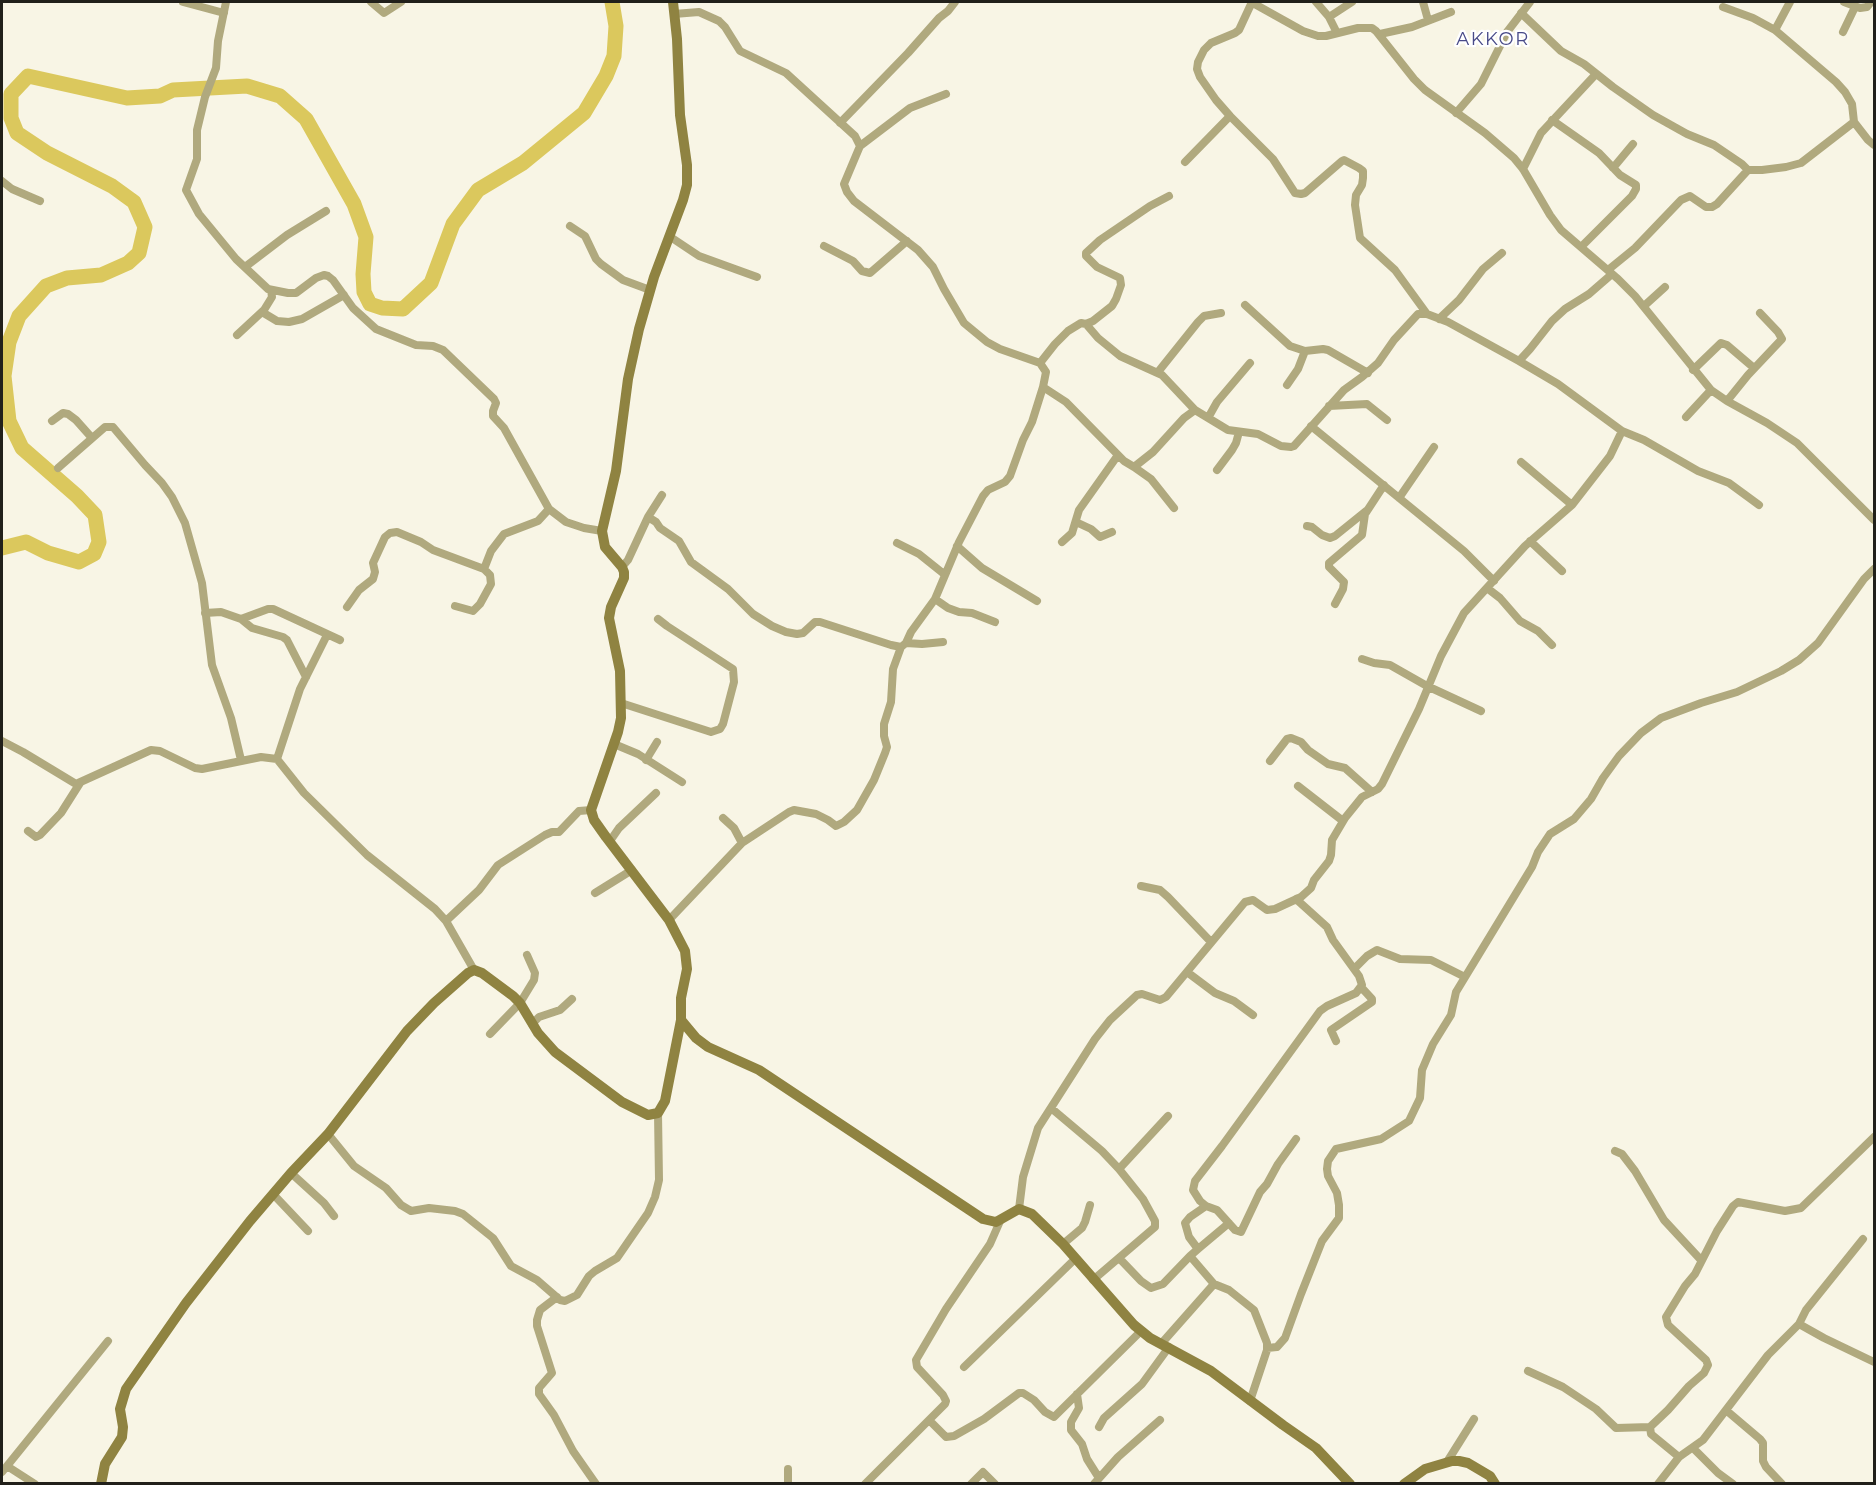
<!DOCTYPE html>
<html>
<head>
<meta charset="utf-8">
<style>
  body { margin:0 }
  #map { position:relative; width:1876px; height:1485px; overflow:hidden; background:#f8f5e5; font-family:Montserrat,sans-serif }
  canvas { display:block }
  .frame { position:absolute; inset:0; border:3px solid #21201a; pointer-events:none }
</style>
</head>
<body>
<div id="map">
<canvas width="1876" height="1485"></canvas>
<div class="frame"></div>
</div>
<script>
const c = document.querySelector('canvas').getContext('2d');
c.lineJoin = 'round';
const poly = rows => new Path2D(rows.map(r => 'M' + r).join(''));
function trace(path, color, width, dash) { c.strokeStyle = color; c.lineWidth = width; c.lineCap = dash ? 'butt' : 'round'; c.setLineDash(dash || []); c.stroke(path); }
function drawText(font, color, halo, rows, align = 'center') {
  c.font = font + ' Montserrat,sans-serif'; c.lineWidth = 4.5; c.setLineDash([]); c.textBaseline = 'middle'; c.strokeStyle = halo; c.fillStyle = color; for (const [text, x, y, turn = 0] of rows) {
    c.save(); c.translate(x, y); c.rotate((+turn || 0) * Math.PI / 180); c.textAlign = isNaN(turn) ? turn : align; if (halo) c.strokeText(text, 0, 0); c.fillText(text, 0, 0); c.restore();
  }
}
trace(poly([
  [2,548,26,542,48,553,79,562,94,554,99,542,95,515,77,496,22,448,9,421,4,376,9,342,19,316,46,286,67,278,101,275,128,263,139,253,145,227,134,202,112,186,47,153,17,133,11,118,11,94,28,76,127,98,160,96,173,90,247,86,280,96,306,119,354,204,366,237,363,274,364,292,370,304,382,308,403,309,431,283,453,224,478,190,523,163,584,113,606,76,614,56,616,26,612,2]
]), '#dbc85d', 15);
trace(poly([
  [183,2,224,13],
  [226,2,218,41,216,68,205,97,197,130,197,159,186,190,199,214,236,259,268,289,288,293,296,293,316,278,324,275,328,276,333,280,353,308,376,329,416,345,433,346,443,350,494,399,496,403,493,411,493,416,504,428,549,509,566,522,584,528,602,531],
  [371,2,384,13,401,2],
  [1251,2,1303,31,1318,36,1326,36,1358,28,1372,28,1376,31,1414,79,1425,90,1485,133,1514,158,1523,169,1550,215,1561,230,1618,279,1635,296,1711,390,1727,401,1767,423,1797,443,1874,520],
  [1316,2,1329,17,1337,33],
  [1423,2,1428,20],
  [1844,2,1860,8,1867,7,1871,2],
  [1723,7,1753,18,1775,30],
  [1521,13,1561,51,1584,64,1613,87,1653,115,1687,134,1714,145,1742,164,1748,170,1762,170,1786,167,1801,163,1854,122,1852,104,1845,92,1836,82,1775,30,1790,2],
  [674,14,699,12,719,21,725,27,740,51,786,73,855,136,860,146,844,184,847,192,854,201,918,250,933,267,944,289,964,323,987,342,1000,349,1040,363,1046,372,1043,387,1066,402,1124,461,1134,467,1153,452,1184,418,1195,410,1228,430,1258,434,1281,446,1291,447,1294,446,1344,390,1362,377,1378,363,1394,340,1418,314,1427,314,1448,322,1519,361,1530,349,1552,321,1565,309,1589,294,1612,274],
  [1329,17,1352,2],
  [1843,32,1855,7],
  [1380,34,1412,27,1451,12],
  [1456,113,1481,84,1507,32,1530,2],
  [1230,116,1216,100,1200,77,1197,69,1198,62,1204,50,1211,43,1235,33,1239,30,1252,2],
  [1552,120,1599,153,1620,175,1636,185,1636,189,1632,196,1581,247],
  [1854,122,1868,140,1874,145],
  [840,123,908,53,939,18,948,11,955,2],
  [860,146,910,108,946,94],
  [1185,162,1230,116,1273,159,1295,193,1301,194,1305,193,1342,161,1344,160,1359,168,1363,171,1363,178,1362,185,1356,195,1355,205,1360,238,1395,270,1427,314],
  [1613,168,1633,144],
  [1523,169,1541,133,1596,74],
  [2,181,12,189,40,201],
  [570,226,585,236,596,259,601,264,623,280,650,290],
  [669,236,699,256,757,277],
  [824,246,853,261,862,271,870,273,907,241],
  [245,267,287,235,326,211],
  [1608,270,1635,248,1681,200,1690,196,1706,207,1712,207,1717,204,1748,170],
  [1245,305,1290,346,1305,351,1323,349,1328,350,1368,373],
  [1644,306,1665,287],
  [262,312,277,321,289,322,302,319,344,295],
  [1439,319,1459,300,1483,269,1502,253],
  [1086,324,1098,338,1120,356,1162,375,1195,410],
  [237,335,264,310,272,297,271,290],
  [1040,363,1055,344,1068,331,1081,323,1086,324,1093,321,1112,306,1116,299,1121,285,1120,278,1097,267,1086,256,1086,253,1100,240,1150,206,1169,196],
  [1693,370,1721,343,1727,345,1754,368],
  [1158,372,1198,322,1204,316,1221,313],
  [1287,385,1298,369,1305,351],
  [1727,401,1748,375,1782,339,1778,332,1760,313],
  [1329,406,1367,404,1387,420],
  [1686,417,1711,390],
  [1208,418,1217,402,1250,363],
  [52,421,63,413,68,414,76,420,92,438],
  [1311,426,1464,551,1494,581],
  [1622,431,1644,440,1698,471,1729,483,1759,505],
  [1521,462,1572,505],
  [1134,467,1151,479,1174,508],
  [58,468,105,427,113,427,145,465,162,483,172,497,185,523,202,583,212,665,231,718,241,760],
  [1217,470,1232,450,1236,443,1239,432],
  [1399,498,1434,447],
  [648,517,656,522,660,528,679,541,691,562,728,589,753,614,772,626,786,632,797,634,803,633,815,622,820,622,891,645,901,647,906,643,911,632,935,599,959,542,983,496,988,490,1005,482,1010,476,1023,440,1032,422,1043,387],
  [1076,522,1091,529,1100,537,1112,532],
  [1307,526,1312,527,1322,535,1330,538,1335,536,1366,511],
  [1530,541,1562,571],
  [1062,542,1072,533,1079,510,1118,455],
  [897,543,919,554,944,574],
  [957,546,982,568,1037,601],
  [622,567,628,560,648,517,662,495],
  [1487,588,1500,598,1520,621,1538,631,1552,645],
  [935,599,948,608,959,612,972,613,995,622],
  [1335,604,1343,589,1344,582,1329,567,1329,563,1362,535,1365,514,1384,485],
  [455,606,473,611,480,604,491,584,490,575,484,569],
  [347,607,359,590,373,579,375,572,373,563,385,537,390,533,397,532,421,542,433,550,484,569,491,551,504,534,538,521,549,509],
  [205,613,221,612,241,619,268,609,273,609,340,640],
  [241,619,252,628,283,637,287,640,306,677],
  [906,643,922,644,943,642],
  [1362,659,1374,663,1390,665,1427,686,1481,711],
  [621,703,711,732,720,729,723,724,734,682,733,669,667,626,658,619],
  [2,741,23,752,76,784,151,750,160,751,195,768,202,769,261,757,277,759,304,793,367,855,435,909,446,921,474,970],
  [614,744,638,754,682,782],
  [277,759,300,689,327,635],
  [646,760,657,742],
  [1270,761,1287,739,1291,738,1301,742,1308,750,1328,764,1345,768,1372,792],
  [1298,786,1343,821],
  [723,818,734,828,742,843],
  [28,831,36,837,40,835,61,813,80,783],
  [610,841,619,828,656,793],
  [1141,886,1160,890,1168,897,1211,942],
  [595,893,632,870],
  [1296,899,1327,927,1333,940,1359,976,1362,985,1356,993,1327,1006,1320,1011,1222,1146,1195,1181,1193,1190,1200,1201,1206,1206,1217,1210,1235,1230,1241,1232,1260,1192,1267,1184,1278,1164,1296,1139],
  [669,920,742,843,789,812,794,810,816,814,828,820,836,826,844,822,857,810,874,780,885,753,887,747,884,736,884,724,891,702,893,669,901,647],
  [446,921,479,890,498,865,545,835,552,832,559,832,579,811,591,810],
  [1354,969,1367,956,1377,950,1400,959,1431,960,1465,977],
  [1187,972,1215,993,1234,1001,1253,1015],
  [532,1024,539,1017,560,1010,572,999],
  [490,1034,520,1003,534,980,535,973,527,955],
  [1336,1041,1331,1030,1372,1002,1372,999,1361,987],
  [1051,1108,1102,1151,1119,1169,1143,1199,1155,1221,1155,1227,1093,1280],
  [328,1134,354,1166,386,1188,401,1205,411,1211,429,1208,455,1211,463,1214,493,1238,511,1266,537,1280,560,1300,565,1301,577,1295,589,1276,595,1271,617,1258,648,1213,655,1197,659,1180,658,1113],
  [1615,1151,1622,1154,1635,1171,1664,1220,1701,1260],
  [1119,1169,1168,1116],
  [291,1173,324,1203,334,1216],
  [273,1194,308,1231],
  [1206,1206,1190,1217,1185,1223,1189,1237,1198,1249,1190,1256,1214,1284,1229,1290,1254,1310,1267,1343,1267,1350,1250,1401],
  [1019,1209,1023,1177,1038,1128,1095,1039,1110,1020,1137,995,1142,994,1160,1000,1166,997,1245,902,1253,900,1267,910,1275,909,1301,897,1311,888,1314,880,1329,861,1331,855,1332,840,1345,818,1362,797,1378,789,1382,784,1419,709,1441,656,1464,613,1525,546,1572,505,1610,456,1622,431,1558,384,1519,361],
  [1063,1244,1082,1228,1085,1222,1090,1205],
  [1198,1249,1229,1223],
  [1119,1258,1141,1281,1151,1288,1163,1284,1190,1256],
  [557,1297,540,1310,537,1320,537,1326,552,1373,539,1388,539,1394,554,1415,573,1451,596,1484],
  [1799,1324,1806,1310,1863,1239],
  [1161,1344,1214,1284],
  [1267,1348,1277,1347,1285,1338,1301,1294,1322,1241,1339,1218,1339,1205,1337,1193,1328,1176,1327,1169,1328,1161,1336,1149,1381,1139,1409,1121,1420,1098,1422,1070,1433,1044,1451,1015,1456,992,1532,867,1538,852,1550,834,1574,819,1591,799,1603,778,1619,756,1641,733,1661,718,1701,703,1737,692,1781,671,1799,660,1818,643,1864,579,1874,569],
  [964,1367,1075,1259],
  [1528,1371,1563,1387,1596,1409,1616,1428,1650,1427],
  [1077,1394,1079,1408,1071,1422,1071,1430,1082,1444,1087,1459,1099,1478],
  [1727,1411,1760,1439,1763,1443,1763,1461,1766,1467,1782,1484],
  [929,1420,946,1437,954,1436,984,1419,1019,1393,1023,1393,1034,1400,1045,1412,1054,1417,1141,1331],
  [1099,1427,1104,1418,1142,1384,1169,1347],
  [1693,1448,1718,1473,1733,1484],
  [1679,1457,1651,1434,1650,1427,1668,1410,1689,1386,1704,1373,1708,1365,1706,1360,1668,1325,1666,1317,1685,1286,1695,1274,1717,1231,1733,1206,1738,1202,1785,1211,1801,1208,1874,1137],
  [1447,1462,1474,1419],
  [7,1466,108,1341],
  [2,1472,7,1466,35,1484],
  [788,1484,788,1469],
  [865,1484,945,1404,946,1401,943,1395,917,1367,916,1360,946,1309,990,1244,1001,1219],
  [971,1484,983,1472,995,1484],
  [1094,1484,1118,1457,1160,1420],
  [1658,1484,1679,1457,1703,1440,1768,1355,1799,1324,1824,1338,1874,1362]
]), '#b0a97e', 8);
trace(poly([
  [673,2,677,39,680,115,687,165,687,185,683,200,654,277,639,329,628,379,616,471,602,531,605,547,622,567,624,572,624,578,611,607,609,618,620,671,621,718,618,732,591,810,594,820,606,837,669,920,685,951,687,969,681,998,681,1020,696,1038,708,1047,759,1070,983,1219,996,1222,1019,1209,1032,1214,1063,1244,1134,1325,1150,1338,1211,1371,1283,1425,1316,1448,1350,1484],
  [101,1484,105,1464,122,1437,123,1427,120,1409,126,1389,186,1303,250,1221,291,1173,328,1134,407,1031,434,1003,468,973,474,970,482,973,513,996,520,1003,538,1033,555,1052,622,1102,648,1115,658,1113,665,1101,681,1020],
  [1404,1484,1425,1469,1452,1461,1459,1461,1468,1463,1490,1476,1495,1484]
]), '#8f8341', 10);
c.letterSpacing = '1.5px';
drawText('18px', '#484a88', '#fff', [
  ["AKKOR",1493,40]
]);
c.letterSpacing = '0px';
</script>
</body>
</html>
